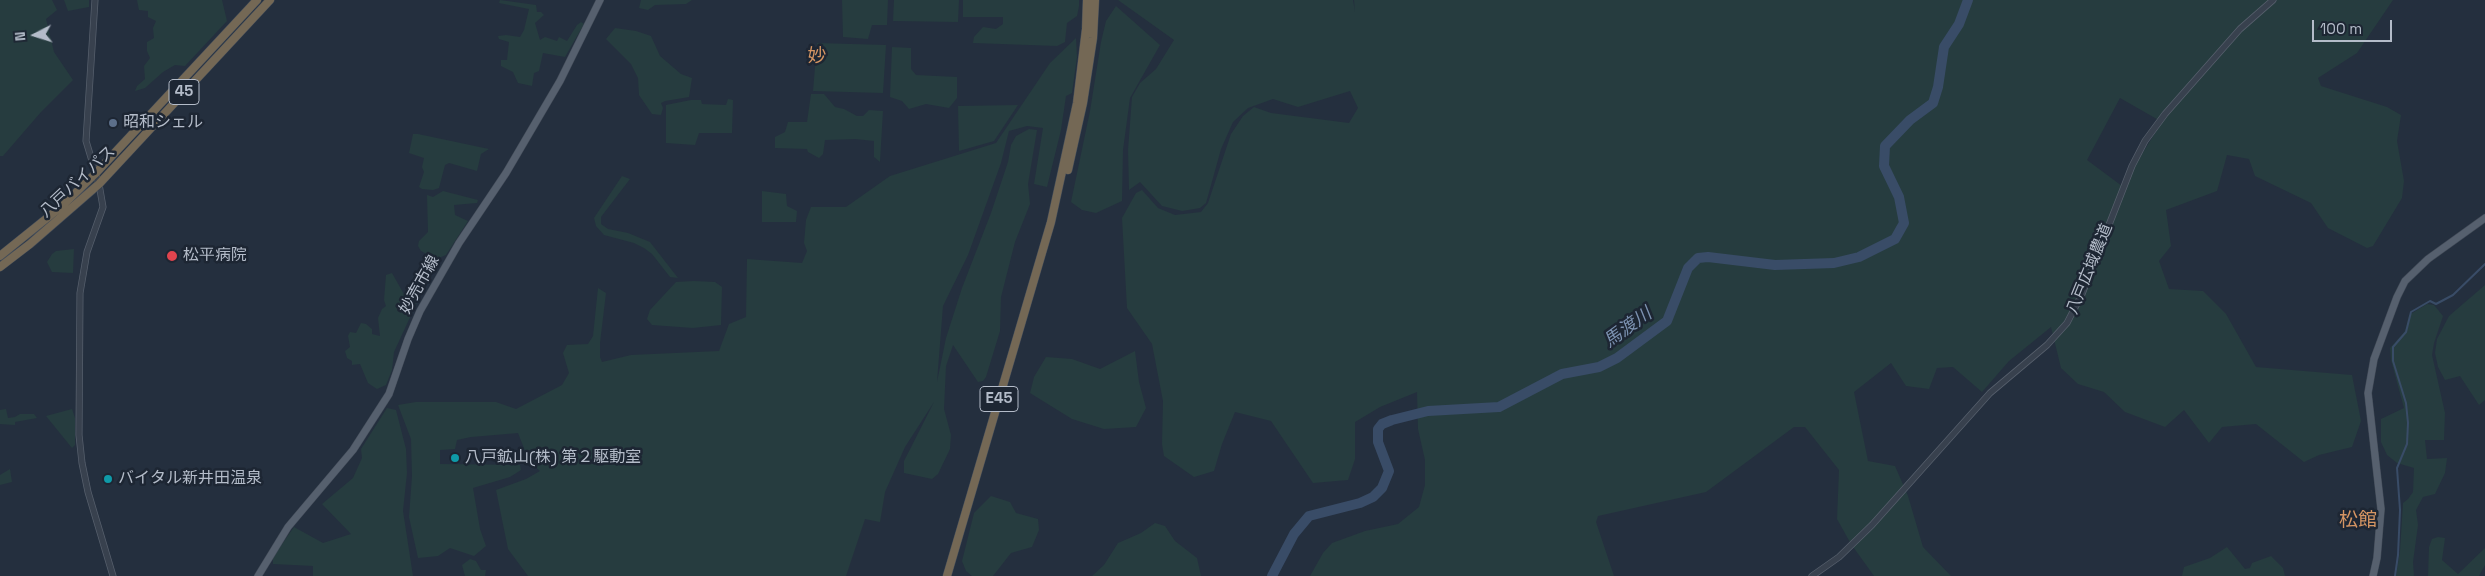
<!DOCTYPE html>
<html>
<head>
<meta charset="utf-8">
<style>
  body { margin:0 }
  #map { position:relative; width:2485px; height:576px; overflow:hidden; background:#242f3e; font-family:"Space Grotesk",sans-serif }
  canvas { display:block }
  .north { position:absolute; left:10px; top:10px; width:50px; height:50px; -webkit-text-stroke:4px #1d2633; paint-order:stroke; rotate:265deg; font-size:14px; font-weight:700; line-height:20px; text-align:center; color:#b4bcc9 }
  .north::after { content:''; display:block; margin:auto; width:18px; height:22px; background:#b4bcc9; clip-path:polygon(50% 0,100% 100%,50% 72%,0 100%) }
  .scale { position:absolute; left:2312px; top:20px; width:80px; height:22px; box-sizing:border-box; border:2px solid #b4bcc9; border-top:0; padding-left:6px; font-size:15px; line-height:18px; white-space:nowrap; color:#b4bcc9; -webkit-text-stroke:4px #1d2633; paint-order:stroke }
</style>
</head>
<body>
<div id="map">
<canvas width="2485" height="576"></canvas>
<div class="north">N</div>
<div class="scale">100 m</div>
</div>
<script>
const c = document.querySelector('canvas').getContext('2d');
c.lineJoin = 'round';
function fillPath(path, color) { c.fillStyle = color; c.fill(path, 'evenodd'); }
const poly = rows => new Path2D(rows.map(r => 'M' + r).join(''));
function trace(path, color, width, dash) { c.strokeStyle = color; c.lineWidth = width; c.lineCap = dash ? 'butt' : 'round'; c.setLineDash(dash || []); c.stroke(path); }
function drawText(font, color, halo, rows, align = 'center') {
  c.font = font + ' "Space Grotesk","Noto Sans JP",sans-serif'; c.lineWidth = 5; c.setLineDash([]); c.textBaseline = 'middle'; c.strokeStyle = halo; c.fillStyle = color; for (const [text, x, y, turn = 0] of rows) {
    c.save(); c.translate(x, y); c.rotate((+turn || 0) * Math.PI / 180); c.textAlign = isNaN(turn) ? turn : align; if (halo) c.strokeText(text, 0, 0); c.fillText(text, 0, 0); c.restore();
  }
}
fillPath(poly([
  [0,0,52,0,57,10,46,19,54,52,73,80,41,112,3,156,0,156],
  [64,0,89,0,89,7,68,11],
  [137,0,222,0,227,21,185,66,175,65,163,72,145,88,135,91,137,86,145,79,144,66,150,58,147,51,147,42,154,38,153,28,156,21,148,17,148,11,139,10],
  [500,0,536,5,537,12,541,12,544,15,535,23,540,40,545,37,557,41,559,37,567,41,577,25,581,22,584,24,565,57,543,53,539,71,534,73,532,86,518,83,513,72,501,66,501,60,507,60,509,42,499,39,498,36,506,35,520,37,524,30,529,9,499,3],
  [641,0,703,0,692,0,686,4,655,5,648,10,639,8],
  [842,0,888,0,887,25,872,25,868,39,843,37],
  [894,0,959,0,958,22,893,21],
  [963,0,1079,0,1079,6,1077,16,1067,23,1065,42,1057,46,973,43,974,37,983,27,996,29,1003,24,1003,17,963,17],
  [1118,0,1353,0,1355,12,1354,0,2393,0,2357,53,2318,78,2321,86,2387,107,2401,115,2397,141,2404,181,2402,198,2373,246,2367,248,2328,228,2311,203,2255,176,2249,159,2227,155,2217,191,2166,210,2171,246,2159,261,2169,289,2203,291,2226,314,2256,367,2352,375,2361,421,2352,447,2319,455,2304,462,2256,424,2222,427,2209,443,2184,410,2165,427,2125,412,2104,392,2078,384,2061,368,2051,327,2009,361,1982,392,1953,367,1937,368,1929,389,1906,386,1891,363,1854,392,1868,461,1895,466,1908,496,1923,547,1951,576,1874,576,1851,544,1837,519,1839,470,1805,427,1794,427,1706,492,1598,516,1596,522,1614,576,1310,576,1323,553,1332,543,1365,531,1398,524,1419,507,1425,485,1425,460,1418,429,1417,392,1380,407,1355,422,1355,459,1348,480,1313,483,1271,421,1235,412,1222,444,1214,471,1194,477,1164,456,1162,444,1163,401,1152,344,1127,308,1122,218,1136,193,1142,190,1158,208,1175,215,1201,212,1208,203,1231,134,1243,116,1254,107,1271,113,1349,123,1358,108,1350,91,1298,107,1273,99,1248,108,1233,122,1221,149,1206,203,1200,208,1182,211,1162,206,1140,182,1129,190,1128,150,1132,97,1140,83,1156,69,1174,40],
  [2120,98,2162,122,2122,186,2087,160],
  [1116,6,1160,45,1130,98,1123,150,1122,201,1096,213,1082,210,1071,202,1090,111,1101,42,1106,21],
  [615,28,636,31,651,36,660,56,681,74,692,78,689,97,665,101,661,103,663,108,661,115,652,114,639,95,638,78,631,64,606,39],
  [1076,38,1077,57,1072,93,1066,96,1061,130,1047,187,1034,184,1043,128,1027,126,1009,131,1001,163,968,255,943,306,937,382,946,338,962,288,991,213,1008,162,1011,145,1016,136,1029,129,1037,130,1028,184,1030,204,1015,242,1001,297,1000,331,986,377,983,381,978,382,953,345,946,366,944,409,951,435,950,449,938,474,932,479,904,473,904,461,934,402,905,447,885,492,880,522,865,519,846,576,528,576,508,549,496,490,526,479,540,471,529,461,518,433,471,437,457,440,455,449,440,450,440,464,520,465,521,470,510,477,473,488,480,529,486,546,474,556,450,548,438,556,418,558,409,517,412,476,411,439,398,405,416,402,496,402,516,409,562,385,569,373,563,353,567,345,588,344,593,336,598,288,606,293,600,343,600,357,602,362,631,355,719,351,729,324,746,317,747,259,802,263,807,251,804,243,806,220,811,207,846,207,890,176,996,143,1050,63],
  [817,43,886,45,883,93,813,91],
  [892,47,911,48,911,69,916,75,957,77,957,98,949,108,926,104,909,109,902,101,890,97],
  [811,94,824,94,835,107,844,109,857,116,863,116,869,110,883,111,880,162,874,157,874,141,855,139,825,140,823,154,819,158,808,152,807,149,775,148,775,137,785,132,788,122,807,122],
  [728,99,733,100,732,133,699,133,695,145,666,143,666,105,691,100,701,100,702,104,726,105],
  [1018,105,994,141,959,151,958,106],
  [413,134,418,134,489,149,481,154,477,171,449,163,445,165,439,188,433,190,422,189,419,187,424,172,422,167,424,158,409,153],
  [622,176,630,179,601,217,601,224,608,229,628,233,650,242,678,278,670,277,652,254,644,248,634,243,604,235,596,226,594,218],
  [443,191,478,200,477,203,454,205,455,215,468,221,446,255,436,259,421,251,418,246,419,241,428,232,427,195,433,197],
  [762,191,786,194,787,206,797,211,796,222,762,222],
  [74,249,73,273,52,272,47,262,52,254,56,251],
  [392,273,405,296,418,300,394,352,392,370,386,385,377,389,368,383,360,364,352,365,352,361,347,358,345,351,350,347,348,336,350,332,356,333,361,323,366,324,372,329,372,334,380,336,378,318,382,309,386,306,384,300,386,275],
  [694,281,715,282,722,287,721,325,693,328,652,325,647,319,650,310,676,282],
  [2485,285,2485,400,2479,405,2460,376,2445,380,2438,367,2435,353,2437,339,2449,316],
  [2427,304,2434,305,2443,316,2434,343,2432,355,2445,413,2444,440,2425,440,2427,459,2447,458,2445,473,2435,494,2423,497,2416,510,2418,525,2413,562,2414,576,2396,576,2400,551,2403,503,2408,499,2413,492,2414,468,2397,463,2387,455,2381,442,2381,419,2404,408,2391,360,2390,348,2405,331,2409,315],
  [1135,351,1139,382,1146,408,1136,427,1104,429,1072,419,1030,393,1034,377,1046,357,1072,359,1100,369],
  [387,408,396,410,406,449,407,473,403,511,413,576,313,576,313,566,273,564,273,557,294,527,323,543,351,534,322,504,353,478,362,458,361,449],
  [6,409,8,418,15,417,20,414,34,414,37,418,15,422,15,425,0,424,0,410],
  [72,409,75,418,75,445,72,448,46,416],
  [10,469,12,482,0,485,0,475],
  [991,496,1010,502,1016,513,1038,519,1039,530,1032,547,1011,553,993,576,972,576,966,571,962,561,974,513],
  [1155,523,1165,526,1175,541,1197,558,1201,576,1092,576,1104,565,1118,543,1141,533],
  [2438,537,2445,538,2442,560,2458,574,2485,548,2485,565,2479,576,2428,576,2429,547,2432,539],
  [2227,547,2245,569,2250,568,2252,563,2271,556,2283,568,2285,576,2182,576,2184,567,2210,558],
  [470,559,476,561,481,570,486,570,485,576,465,576,462,565]
]), '#263c3f');
trace(poly([
  [2395,576,2398,555,2400,510,2397,468,2407,444,2408,423,2406,403,2393,361,2393,347,2406,332,2411,312,2430,301,2436,304,2453,295,2485,264]
]), '#394c67', 2);
trace(poly([
  [1272,576,1294,534,1309,516,1360,503,1373,497,1382,488,1389,471,1378,442,1378,429,1382,424,1392,420,1428,411,1499,407,1562,374,1599,367,1617,358,1667,321,1688,268,1698,258,1708,257,1775,265,1834,263,1859,257,1895,239,1904,223,1899,197,1884,166,1885,146,1910,120,1933,103,1938,87,1944,47,1959,24,1968,0]
]), '#394c67', 10);
const minor = poly([
  [95,0,86,141,99,184,103,207,87,252,80,293,79,435,82,463,88,492,113,576],
  [1812,576,1839,557,1872,525,1990,393,2047,345,2067,323,2082,294,2132,166,2145,141,2165,114,2240,29,2273,0]
]);
const major = poly([
  [258,576,288,527,353,450,389,394,408,339,420,311,459,243,506,173,560,81,600,0],
  [2373,576,2377,558,2381,509,2368,393,2374,359,2397,297,2405,281,2428,259,2485,218]
]);
const highway = poly([
  [1068,170,1083,103,1093,38,1095,0],
  [0,256,62,206,95,174,257,0],
  [0,267,30,244,99,184,270,0],
  [947,576,1051,222,1077,103,1086,29,1087,0]
]);
trace(minor, '#565f6c', 7);
trace(major, '#414a57', 8);
trace(highway, '#434c59', 9);
trace(minor, '#38414e', 5.5);
trace(major, '#56606e', 7);
trace(highway, '#746855', 8);
for (const [x, y, r, color] of [
  [113,123,5,"#5c6f8a"],
  [172,256,6,"#e0444e"],
  [455,458,5,"#0f9aa8"],
  [108,479,5,"#0f9aa8"]
]) { const dot = new Path2D(); dot.arc(x, y, r, 0, 2 * Math.PI); c.fillStyle = color; c.fill(dot); trace(dot, '#1d2633', 2); }
for (const [x, y, w] of [
  [184,92,30],
  [999,399,38]
]) { const box = new Path2D(); box.roundRect(x - w / 2, y - 12.5, w, 25, 4); c.fillStyle = '#1d2633'; c.fill(box); trace(box, '#b4bcc9', 1); }
drawText('bold 15px', '#b4bcc9', null, [
  ["45",184,92],
  ["E45",999,399]
]);
drawText('16px', '#b4bcc9', '#1d2633', [
  ["昭和シェル",123,123],
  ["松平病院",183,256],
  ["八戸鉱山(株) 第２駆動室",465,458],
  ["バイタル新井田温泉",118,479]
], 'left');
drawText('16px', '#b4bcc9', '#1d2633', [
  ["八戸バイパス",78,182,-43],
  ["八戸広域農道",2090,269,-68],
  ["妙売市線",420,285,-61]
]);
drawText('italic 18px', '#7c92b1', '#1d2633', [
  ["馬渡川",1628,328,-36]
]);
drawText('19px', '#d59563', '#1d2633', [
  ["妙",817,57],
  ["松館",2358,521]
]);
</script>
</body>
</html>
